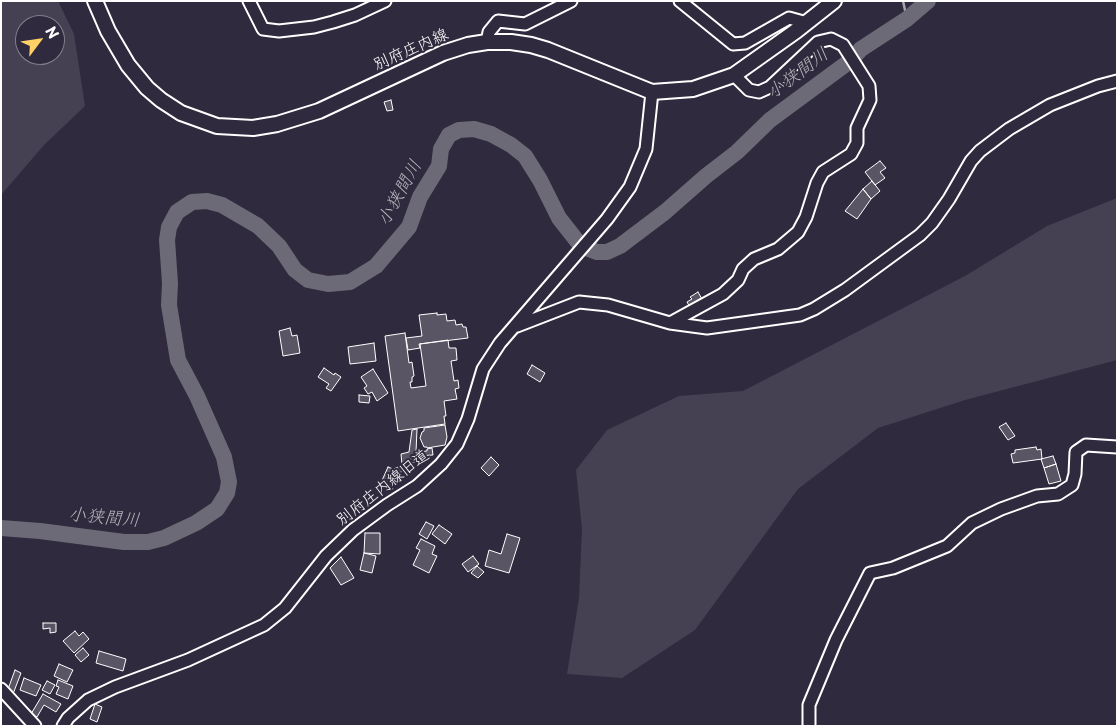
<!DOCTYPE html>
<html>
<head>
<meta charset="utf-8">
<style>
  body { margin:0 }
  #map { position:relative; width:1118px; height:727px; overflow:hidden; background:#2f2a3d; font-family:"Playpen Sans",sans-serif }
  canvas { display:block }
  .frame { position:absolute; inset:0; border:2px solid #fff; pointer-events:none }
  .north { position:absolute; left:15px; top:15px; width:50px; height:50px; box-sizing:border-box; background:#2f2a3d; border:1px solid #827f8b; border-radius:50%; rotate:59deg; font-size:14px; font-weight:700; line-height:20px; text-align:center; color:#fff }
  .north::after { content:''; display:block; margin:auto; width:18px; height:22px; background:#ffd166; clip-path:polygon(50% 0,100% 100%,50% 72%,0 100%) }
</style>
</head>
<body>
<div id="map">
<canvas width="1118" height="727"></canvas>
<div class="frame"></div>
<div class="north">N</div>
</div>
<script>
const c = document.querySelector('canvas').getContext('2d');
c.lineJoin = 'round';
function fillPath(path, color) { c.fillStyle = color; c.fill(path, 'evenodd'); }
const poly = rows => new Path2D(rows.map(r => 'M' + r).join(''));
function trace(path, color, width, dash) { c.strokeStyle = color; c.lineWidth = width; c.lineCap = dash ? 'butt' : 'round'; c.setLineDash(dash || []); c.stroke(path); }
function drawText(font, color, halo, rows, align = 'center') {
  c.font = font + ' "Playpen Sans","Klee One",sans-serif'; c.lineWidth = 4; c.setLineDash([]); c.textBaseline = 'middle'; c.strokeStyle = halo; c.fillStyle = color; for (const [text, x, y, turn = 0] of rows) {
    c.save(); c.translate(x, y); c.rotate((+turn || 0) * Math.PI / 180); c.textAlign = isNaN(turn) ? turn : align; if (halo) c.strokeText(text, 0, 0); c.fillText(text, 0, 0); c.restore();
  }
}
fillPath(poly([
  [1,1,58,1,74,34,85,106,44,145,1,195],
  [25,25,55,25,55,55,25,55],
  [1117,198,1117,360,965,400,878,428,798,489,695,630,622,678,567,674,579,598,582,529,576,470,607,430,679,396,743,391,965,276,1047,226]
]), '#464152');
trace(poly([
  [903,1,907,19]
]), '#a7a6ad', 2.5);
trace(poly([
  [1,528,40,531,124,542,148,542,164,538,196,523,217,509,227,493,229,482,224,457,197,396,178,360,169,305,170,283,167,240,169,227,177,212,192,202,207,201,222,205,258,226,279,246,295,270,308,280,328,284,350,282,376,266,409,227,420,197,439,166,441,149,449,135,459,130,474,129,491,134,511,145,525,156,540,180,559,218,581,246,597,252,607,252,620,246,665,212,706,176,737,152,770,120,850,61,861,49,907,19,928,1]
]), '#6d6a77', 16);
const building = poly([
  [391,100,393,110,387,111,384,102,391,100],
  [880,161,886,168,880,172,885,178,875,185,865,172,880,161],
  [872,181,880,191,871,199,863,189,872,181],
  [863,189,871,199,857,219,845,211,863,189],
  [698,292,703,301,691,309,687,302,692,299,690,297,698,292],
  [437,313,437,315,446,314,447,321,455,320,456,325,462,324,463,327,466,327,468,338,419,344,420,348,408,350,406,338,422,336,419,315,437,313],
  [290,328,292,336,297,335,300,353,283,356,279,331,290,328],
  [405,333,409,363,412,362,414,376,412,377,412,382,410,382,411,388,426,386,420,344,448,340,449,348,456,348,457,360,451,361,454,381,458,380,459,388,455,389,457,399,444,401,446,416,444,416,445,424,398,431,385,336,405,333],
  [374,343,376,361,350,364,348,347,374,343],
  [532,365,545,373,540,382,527,374,532,365],
  [324,368,334,375,335,373,341,377,331,391,326,388,329,384,318,377,324,368],
  [373,369,388,393,377,401,372,392,368,394,364,388,367,386,361,377,373,369],
  [359,395,370,396,369,403,359,402,359,395],
  [1006,423,1015,436,1008,440,999,427,1006,423],
  [445,425,447,437,445,445,427,448,427,447,424,447,420,438,422,432,424,431,424,428,445,425],
  [417,429,416,452,427,451,427,449,432,448,433,455,417,456,417,462,408,463,409,468,397,474,393,473,394,469,402,465,401,454,409,452,412,430,417,429],
  [1036,447,1037,450,1041,449,1042,459,1013,463,1011,454,1015,453,1015,450,1036,447],
  [1053,456,1056,464,1044,468,1041,459,1053,456],
  [491,457,499,465,489,476,481,468,491,457],
  [1056,464,1061,481,1049,484,1044,468,1056,464],
  [388,467,393,469,391,473,398,476,392,490,380,485,388,467],
  [426,522,434,526,427,539,419,534,426,522],
  [439,525,452,534,445,544,432,534,439,525],
  [365,533,380,533,380,554,364,553,365,533],
  [507,534,520,538,509,573,485,566,489,550,501,554,507,534],
  [421,539,435,546,432,554,437,556,429,573,413,565,420,550,416,548,421,539],
  [364,553,376,556,372,573,360,570,364,553],
  [473,556,479,564,468,572,462,564,473,556],
  [341,557,354,578,341,585,330,568,341,557],
  [477,566,484,572,478,578,471,573,477,566],
  [43,623,56,623,56,632,50,633,50,628,43,629,43,623],
  [75,631,79,636,83,632,89,639,74,653,63,641,75,631],
  [83,648,89,655,81,662,75,655,83,648],
  [99,651,126,659,123,671,96,663,99,651],
  [59,664,73,670,67,682,54,676,59,664],
  [15,670,21,673,13,694,7,692,15,670],
  [24,678,41,685,36,696,20,690,24,678],
  [58,680,73,686,68,699,56,694,59,687,56,686,58,680],
  [47,681,55,685,50,694,42,690,47,681],
  [43,694,61,704,56,712,44,705,37,717,31,714,43,694],
  [95,704,102,707,97,722,90,719,95,704]
]);
fillPath(building, '#595564');
trace(building, '#fff', 1);
const minor = poly([
  [249,1,263,29,279,31,314,27,333,22,355,15,385,1],
  [680,1,733,44,745,43,789,18,807,23],
  [487,42,489,32,498,21,525,24,571,1],
  [670,323,707,328,800,315,814,309,845,290,920,235,932,223,949,199,971,161,980,151,1009,129,1050,105,1098,86,1117,81],
  [517,326,579,302,608,305,670,323,723,294,738,280,743,269,754,259,778,249,798,232,806,217,817,183,823,172,851,154,857,143,857,128,870,100,869,86,843,45,831,39,818,42,770,87,759,92,749,90,734,75],
  [1,689,35,726],
  [63,726,68,718,88,700,115,687,188,660,264,625,285,608,326,556,353,530,387,505,417,486,441,464,457,444,468,419,483,369,500,343,607,219,630,187,646,149,652,92],
  [809,726,809,705,836,640,870,573,893,568,947,546,972,523,1001,509,1037,496,1058,494,1072,485,1075,474,1076,452,1086,445,1117,447]
]);
const major = poly([
  [95,1,108,31,128,65,147,88,161,100,181,113,217,126,253,128,277,124,319,111,443,53,468,45,487,42,511,42,531,45,548,50,652,92,693,89,734,75,796,31,834,1]
]);
trace(minor, '#fff', 15);
trace(major, '#fff', 18);
trace(minor, '#2f2a3d', 11);
trace(major, '#2f2a3d', 14);
drawText('16px', '#fff', '#2f2a3d', [
  ["別府庄内線",411,50,-24],
  ["別府庄内線旧道",383,488,-38]
]);
drawText('italic 18px', '#b6b4bb', '#2f2a3d', [
  ["小狭間川",798,74,-37],
  ["小狭間川",400,193,-61],
  ["小狭間川",104,518,5]
]);
</script>
</body>
</html>
